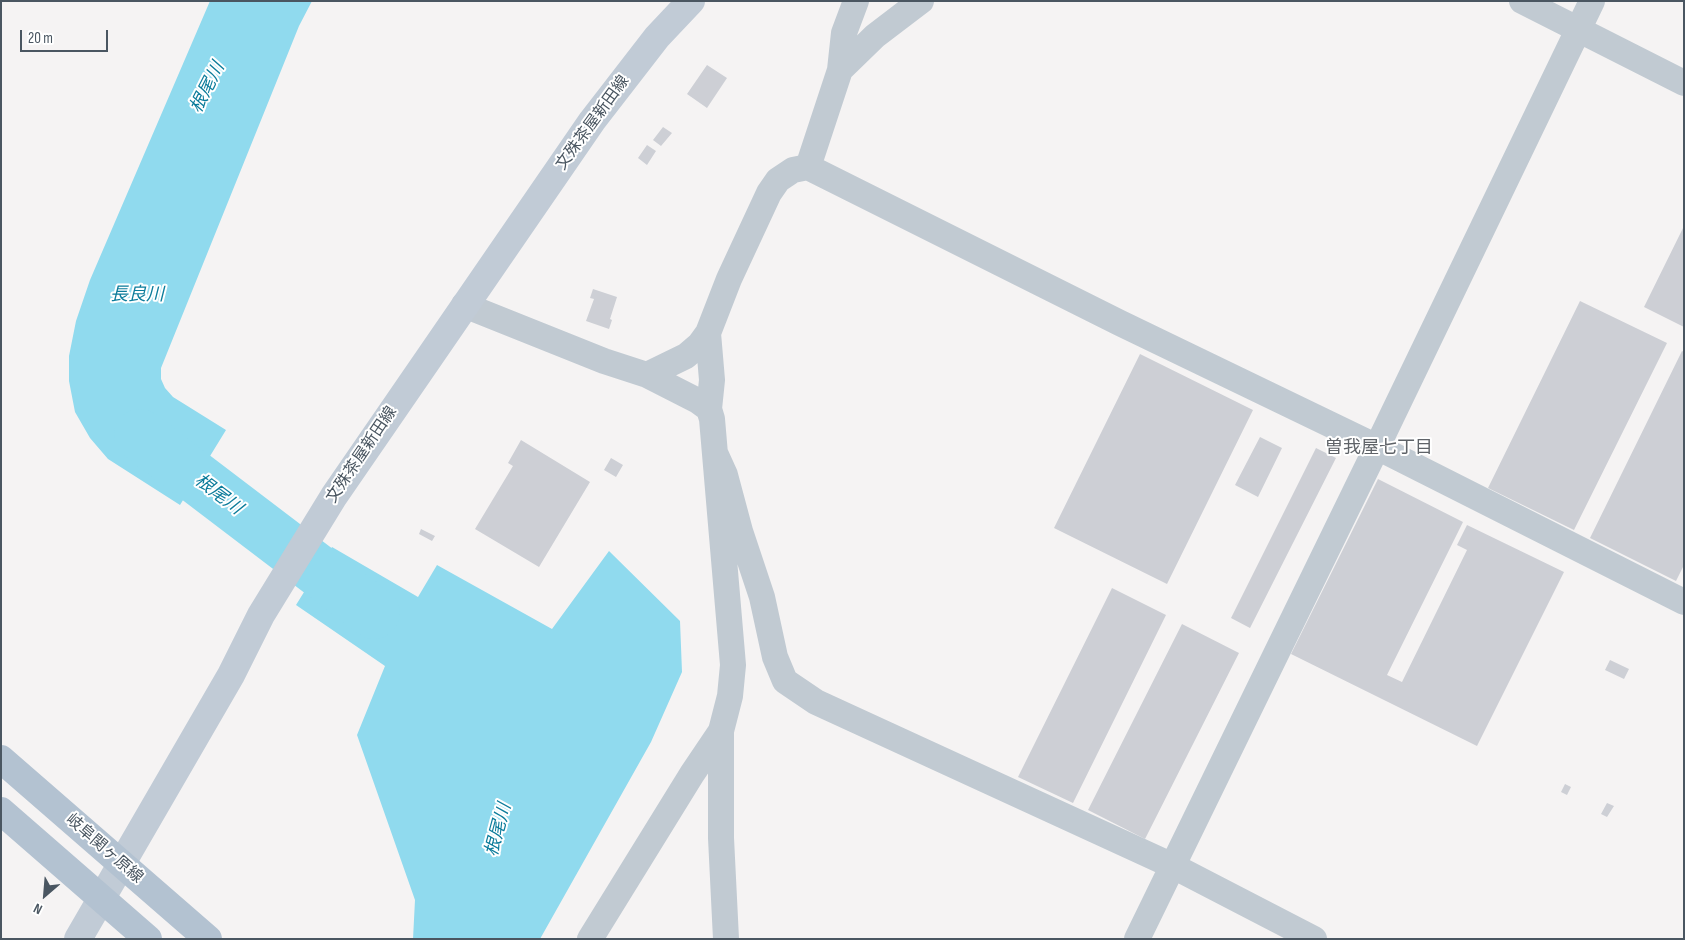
<!DOCTYPE html>
<html>
<head>
<meta charset="utf-8">
<style>
  body { margin:0 }
  #map { position:relative; width:1685px; height:940px; overflow:hidden; background:#f5f3f3; font-family:"Sofia Sans Condensed",sans-serif }
  canvas { display:block }
  .frame { position:absolute; inset:0; border:2px solid #4a5661; pointer-events:none }
  .north { position:absolute; left:20px; top:870px; width:50px; height:50px; -webkit-text-stroke:4px #fff; paint-order:stroke; rotate:207deg; font-size:14px; font-weight:700; line-height:20px; text-align:center; color:#4a5661 }
  .north::after { content:''; display:block; margin:auto; width:18px; height:22px; background:#4a5661; clip-path:polygon(50% 0,100% 100%,50% 72%,0 100%) }
  .scale { position:absolute; left:20px; top:30px; width:88px; height:22px; box-sizing:border-box; border:2px solid #4a5661; border-top:0; padding-left:6px; font-size:15px; line-height:18px; white-space:nowrap; color:#4a5661; -webkit-text-stroke:4px #fff; paint-order:stroke }
</style>
</head>
<body>
<div id="map">
<canvas width="1685" height="940"></canvas>
<div class="frame"></div>
<div class="north">N</div>
<div class="scale">20 m</div>
</div>
<script>
const c = document.querySelector('canvas').getContext('2d');
c.lineJoin = 'round';
function fillPath(path, color) { c.fillStyle = color; c.fill(path, 'evenodd'); }
const poly = rows => new Path2D(rows.map(r => 'M' + r).join(''));
function trace(path, color, width, dash) { c.strokeStyle = color; c.lineWidth = width; c.lineCap = dash ? 'butt' : 'round'; c.setLineDash(dash || []); c.stroke(path); }
function drawText(font, color, halo, rows, align = 'center') {
  c.font = font + ' "Sofia Sans Condensed","Noto Sans JP",sans-serif'; c.lineWidth = 4; c.setLineDash([]); c.textBaseline = 'middle'; c.strokeStyle = halo; c.fillStyle = color; for (const [text, x, y, turn = 0] of rows) {
    c.save(); c.translate(x, y); c.rotate((+turn || 0) * Math.PI / 180); c.textAlign = isNaN(turn) ? turn : align; if (halo) c.strokeText(text, 0, 0); c.fillText(text, 0, 0); c.restore();
  }
}
fillPath(poly([
  [210,1,312,1,299,26,161,368,161,379,165,388,173,397,226,430,180,505,108,459,90,438,75,412,69,381,69,356,76,321,90,280],
  [332,547,418,597,437,565,552,629,609,551,680,621,682,672,651,742,540,939,413,939,415,900,357,735,385,666,296,605]
]), '#90daee');
trace(poly([
  [140,435,374,613]
]), '#90daee', 52);
fillPath(poly([
  [707,65,727,78,707,108,687,94],
  [663,127,672,133,661,146,653,140],
  [647,145,656,151,647,165,638,158],
  [1684,226,1684,327,1644,307],
  [593,289,617,297,610,319,612,320,609,329,586,321,594,299,590,298],
  [1580,301,1667,343,1574,530,1488,488],
  [1682,351,1684,352,1684,565,1676,581,1590,538],
  [1140,354,1253,410,1167,584,1054,528],
  [1260,437,1282,448,1258,497,1235,485],
  [521,440,590,482,539,567,475,529,513,466,508,463],
  [1316,448,1336,458,1250,628,1231,618],
  [611,458,623,465,616,477,604,470],
  [1378,479,1463,522,1387,675,1402,682,1467,550,1457,545,1467,525,1564,572,1477,746,1291,654],
  [421,529,435,536,432,541,419,534],
  [1112,588,1166,615,1073,803,1018,777],
  [1182,624,1239,653,1145,839,1088,810],
  [1610,660,1629,669,1624,679,1605,670],
  [1565,784,1571,787,1567,795,1561,792],
  [1607,803,1614,806,1607,817,1601,814]
]), '#cdcfd5');
trace(poly([
  [1522,1,1684,83],
  [840,70,875,36,921,1],
  [808,167,840,70,844,33,856,1],
  [464,305,604,361,647,375,686,356,700,344,708,333],
  [647,375,698,401,709,409,712,419,733,665,730,696,721,731,721,838,726,939],
  [709,409,712,380,708,333,729,279,769,193,778,180,793,170,808,167,1120,323,1377,447,1684,602],
  [715,453,725,475,740,531,762,597,775,657,785,681,816,702,1173,866,1314,939],
  [590,939,692,774,721,731],
  [1137,939,1377,447,1592,1]
]), '#c1cad2', 26);
trace(poly([
  [78,939,231,675,261,615,334,496,592,121,657,37,691,1]
]), '#c1cbd6', 28);
trace(poly([
  [1,759,208,939],
  [1,811,148,939]
]), '#b3c2d1', 28);
drawText('16px', '#4a5661', '#fff', [
  ["文殊茶屋新田線",593,123,-54],
  ["文殊茶屋新田線",362,455,-56],
  ["岐阜関ヶ原線",104,849,41]
]);
drawText('italic 18px', '#0c7c9b', '#fff', [
  ["根尾川",208,88,-63],
  ["長良川",137,295],
  ["根尾川",218,495,37],
  ["根尾川",499,830,-75]
]);
drawText('18px', '#5f6368', '#fff', [
  ["曽我屋七丁目",1379,448]
]);
</script>
</body>
</html>
